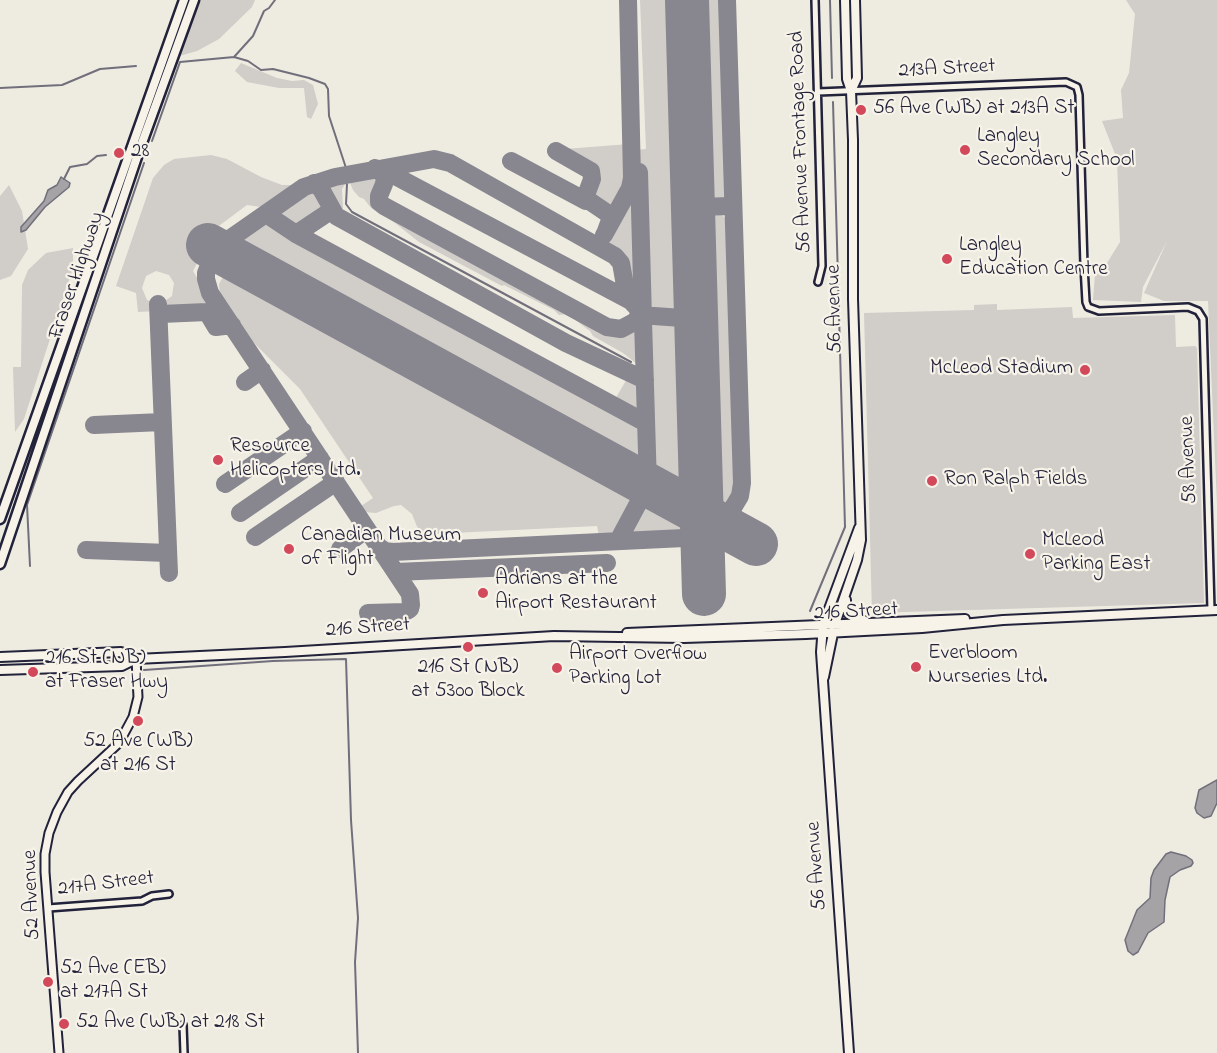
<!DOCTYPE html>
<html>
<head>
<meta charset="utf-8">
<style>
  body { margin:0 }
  canvas { display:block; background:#eeebe1 }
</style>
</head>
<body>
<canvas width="1217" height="1053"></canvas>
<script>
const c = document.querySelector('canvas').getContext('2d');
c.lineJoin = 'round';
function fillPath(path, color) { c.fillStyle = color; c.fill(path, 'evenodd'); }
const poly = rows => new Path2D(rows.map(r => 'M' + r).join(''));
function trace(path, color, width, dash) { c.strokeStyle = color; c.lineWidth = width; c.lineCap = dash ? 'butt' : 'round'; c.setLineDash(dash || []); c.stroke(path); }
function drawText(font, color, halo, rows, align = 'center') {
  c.font = font + ' "Indie Flower",sans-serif'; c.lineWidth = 4.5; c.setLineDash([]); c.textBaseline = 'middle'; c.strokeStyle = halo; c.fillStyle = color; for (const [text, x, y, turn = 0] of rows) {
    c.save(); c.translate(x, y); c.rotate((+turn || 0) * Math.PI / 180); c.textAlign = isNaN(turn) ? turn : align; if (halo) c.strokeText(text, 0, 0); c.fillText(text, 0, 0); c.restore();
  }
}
fillPath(poly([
  [194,0,255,0,252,7,219,39,197,51,176,57],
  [640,0,676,0,685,312,683,314,652,312,633,297,628,288,624,258,606,245,606,242,635,184,635,150,646,149],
  [699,0,724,0,729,193,720,203,714,203,704,197],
  [1126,0,1217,0,1217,504,1208,301,1164,301,1144,293,1167,241,1143,287,1141,302,1093,300,1095,274,1102,271,1120,242,1117,159,1102,121,1123,118,1121,90,1129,73,1135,14],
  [241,63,277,78,292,81,304,80,313,85,318,104,311,119,307,117,304,88,279,88,247,82,235,71],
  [629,144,629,183,614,211,587,196,596,177,596,167,587,159,565,149],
  [211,155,227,159,261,177,282,185,298,185,268,208,247,205,216,228,193,271,213,304,210,308,163,310,162,303,172,296,174,283,169,275,156,271,146,276,142,288,147,300,156,303,156,311,138,312,136,293,116,286,153,178,164,165,174,159],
  [369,173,378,174,381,178,381,185,377,197,380,207,609,330,622,332,640,322,641,367,623,353,593,336,590,331,567,314,559,315,554,310,504,285,502,286,419,242,395,223,371,208,364,199,359,197,353,190,350,183,346,183,342,189,343,209,334,206,326,184],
  [9,185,22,211,28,249,11,276,0,280,0,196],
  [310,188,319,193,324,201,322,209,296,227,274,216,273,212],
  [714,213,721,214,730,223,738,490,726,508,721,512,713,508,705,222],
  [264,221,269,221,642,425,643,470,245,253,241,241,245,235],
  [73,248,73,268,24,419,15,432,13,367,21,367,22,285,28,270,46,253],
  [234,272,639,492,616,536,599,536,597,526,432,534,432,544,427,544,422,539,412,514,401,505,394,506,376,513,364,512,361,506,373,498,300,389,245,334,220,297,219,284,224,275],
  [997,304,997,310,1072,307,1073,318,1175,315,1176,347,1195,346,1197,348,1204,603,872,613,864,313,974,310,974,305],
  [652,320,683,322,686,326,690,495,651,474,648,323],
  [628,377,642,383,642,407,640,410,631,411,614,401],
  [647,496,691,520,690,533,625,535]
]), '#d1cdc9');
const water = poly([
  [61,177,70,183,69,187,45,207,26,230,21,232,21,227,44,201,48,190,57,185,61,177],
  [1217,780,1217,803,1211,816,1204,818,1197,813,1195,808,1199,790,1217,780],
  [1171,852,1186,856,1192,860,1193,863,1191,866,1180,870,1170,877,1165,900,1164,922,1148,933,1138,952,1133,955,1128,951,1125,940,1137,910,1150,898,1151,878,1154,870,1166,854,1171,852]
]);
fillPath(water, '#a6a3a6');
trace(water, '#716f7b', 1.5);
trace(poly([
  [830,0,832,78],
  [234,57,248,61,261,70,273,69,309,78,325,84,328,89,329,116,346,168],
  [0,88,62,85,100,69,136,66],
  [152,141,180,62,234,57,253,36,264,11,269,8,275,0],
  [64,179,70,167,87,164,97,156,106,155],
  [347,184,346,204,352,212,631,362],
  [30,566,27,505,144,163],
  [810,611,845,527,833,102],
  [144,670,273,661,346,659,351,820,358,918,355,962,358,1053]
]), '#716f7b', 2);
trace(poly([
  [556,151,591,171,592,179,585,198,610,215,610,220,606,231],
  [511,161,586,201],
  [375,168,383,174,385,178,384,184,379,196,379,202,384,206,607,327,621,329,634,322,640,315,696,319],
  [382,169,629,300],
  [639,172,643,319],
  [314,183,321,189,336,216,566,343,645,380],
  [693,207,733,206],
  [266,214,296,234,646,423],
  [296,234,332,210],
  [604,235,630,188,632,178,628,0],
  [233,259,227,251,228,243,231,238,304,187,335,177,434,159,450,163,615,256,621,263,627,297,639,310,643,321,648,485,618,541],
  [233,259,218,257,210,263,206,273,206,279,210,293,410,594,411,605,410,609,405,612,368,613],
  [158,304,169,573],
  [159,319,161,314,207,312,216,327,232,325],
  [245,382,262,370],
  [94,425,162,422],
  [225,484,303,431],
  [240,513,320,458],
  [255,537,336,482],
  [379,547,385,551,392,552,705,537,721,525,728,516,740,496,742,483,727,0],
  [340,549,367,529],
  [86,550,168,553],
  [396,572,607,563]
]), '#88868e', 18);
trace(poly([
  [687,0,704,594],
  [208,245,756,544]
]), '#88868e', 44);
const minor = poly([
  [815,0,822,266,818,282],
  [818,92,1066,82,1077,87,1079,95,1084,266,1086,302,1088,307,1099,311,1188,307,1198,311,1203,319,1211,610],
  [48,908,142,901,152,896,169,894],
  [183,1025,184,1053]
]);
const tertiary = poly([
  [59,1053,45,872,45,854,49,833,57,812,68,792,78,781,119,743,133,717,138,697,136,659]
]);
const secondary = poly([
  [851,91,857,78,855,0],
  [846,600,846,608,849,614,857,619,865,621],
  [627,633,965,619],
  [0,657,121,652,136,659],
  [0,670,122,666,136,659,285,652,554,636,684,638,806,634,922,628,1003,620,1217,610],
  [824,677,835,624,857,560,861,540,853,299,853,140,851,91,847,79,845,0],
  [849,1053,821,652,823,625,859,528]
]);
const primary = poly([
  [0,519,184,0],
  [0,564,138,154,194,0]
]);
trace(minor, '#22223b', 10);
trace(tertiary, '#22223b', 11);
trace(secondary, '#22223b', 12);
trace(primary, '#22223b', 13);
trace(minor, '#f7f3e8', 5);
trace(tertiary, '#f7f3e8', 7);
trace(secondary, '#f7f3e8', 8);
trace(primary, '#f7f3e8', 8);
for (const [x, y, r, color] of [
  [861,110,6,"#d1495b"],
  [965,150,6,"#d1495b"],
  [119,153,6,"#d1495b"],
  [947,259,6,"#d1495b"],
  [1085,370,6,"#d1495b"],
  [218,460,6,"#d1495b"],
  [932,481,6,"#d1495b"],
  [289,549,6,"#d1495b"],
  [1030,554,6,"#d1495b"],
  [483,593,6,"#d1495b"],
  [468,647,6,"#d1495b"],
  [916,667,6,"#d1495b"],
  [557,668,6,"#d1495b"],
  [33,672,6,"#d1495b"],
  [138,721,6,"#d1495b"],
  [48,982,6,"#d1495b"],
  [64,1024,6,"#d1495b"]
]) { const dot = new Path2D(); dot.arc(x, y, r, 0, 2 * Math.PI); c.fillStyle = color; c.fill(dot); trace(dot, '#f7f3e8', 2); }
drawText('21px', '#22223b', '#f7f3e8', [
  ["213A Street",947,70,-3],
  ["56 Avenue Frontage Road",802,142,-92],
  ["Fraser Highway",78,276,-71],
  ["56 Avenue",836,309,-91],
  ["58 Avenue",1190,460,-92],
  ["216 Street",856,613,-3],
  ["216 Street",368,629,-4],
  ["56 Avenue",818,866,-94],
  ["217A Street",106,885,-7],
  ["52 Avenue",33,895,-92]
]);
drawText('21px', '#22223b', '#f7f3e8', [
  ["56 Ave (WB) at 213A St",873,110],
  ["Langley",977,138],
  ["Secondary School",977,162],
  ["28",131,153],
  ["Langley",959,247],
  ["Education Centre",959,271],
  ["McLeod Stadium",1073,370,"right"],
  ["Resource",230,448],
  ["Helicopters Ltd.",230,472],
  ["Ron Ralph Fields",944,481],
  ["Canadian Museum",301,537],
  ["of Flight",301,561],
  ["McLeod",1042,542],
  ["Parking East",1042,566],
  ["Adrians at the",495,581],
  ["Airport Restaurant",495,605],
  ["Everbloom",928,655],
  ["Nurseries Ltd.",928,679],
  ["Airport Overflow",569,656],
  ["Parking Lot",569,680],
  ["216 St (NB)",45,660],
  ["at Fraser Hwy",45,684],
  ["216 St (NB)",468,669,"center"],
  ["at 5300 Block",468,693,"center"],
  ["52 Ave (WB)",138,743,"center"],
  ["at 216 St",138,767,"center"],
  ["52 Ave (EB)",60,970],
  ["at 217A St",60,994],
  ["52 Ave (WB) at 218 St",76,1024]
], 'left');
</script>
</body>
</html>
